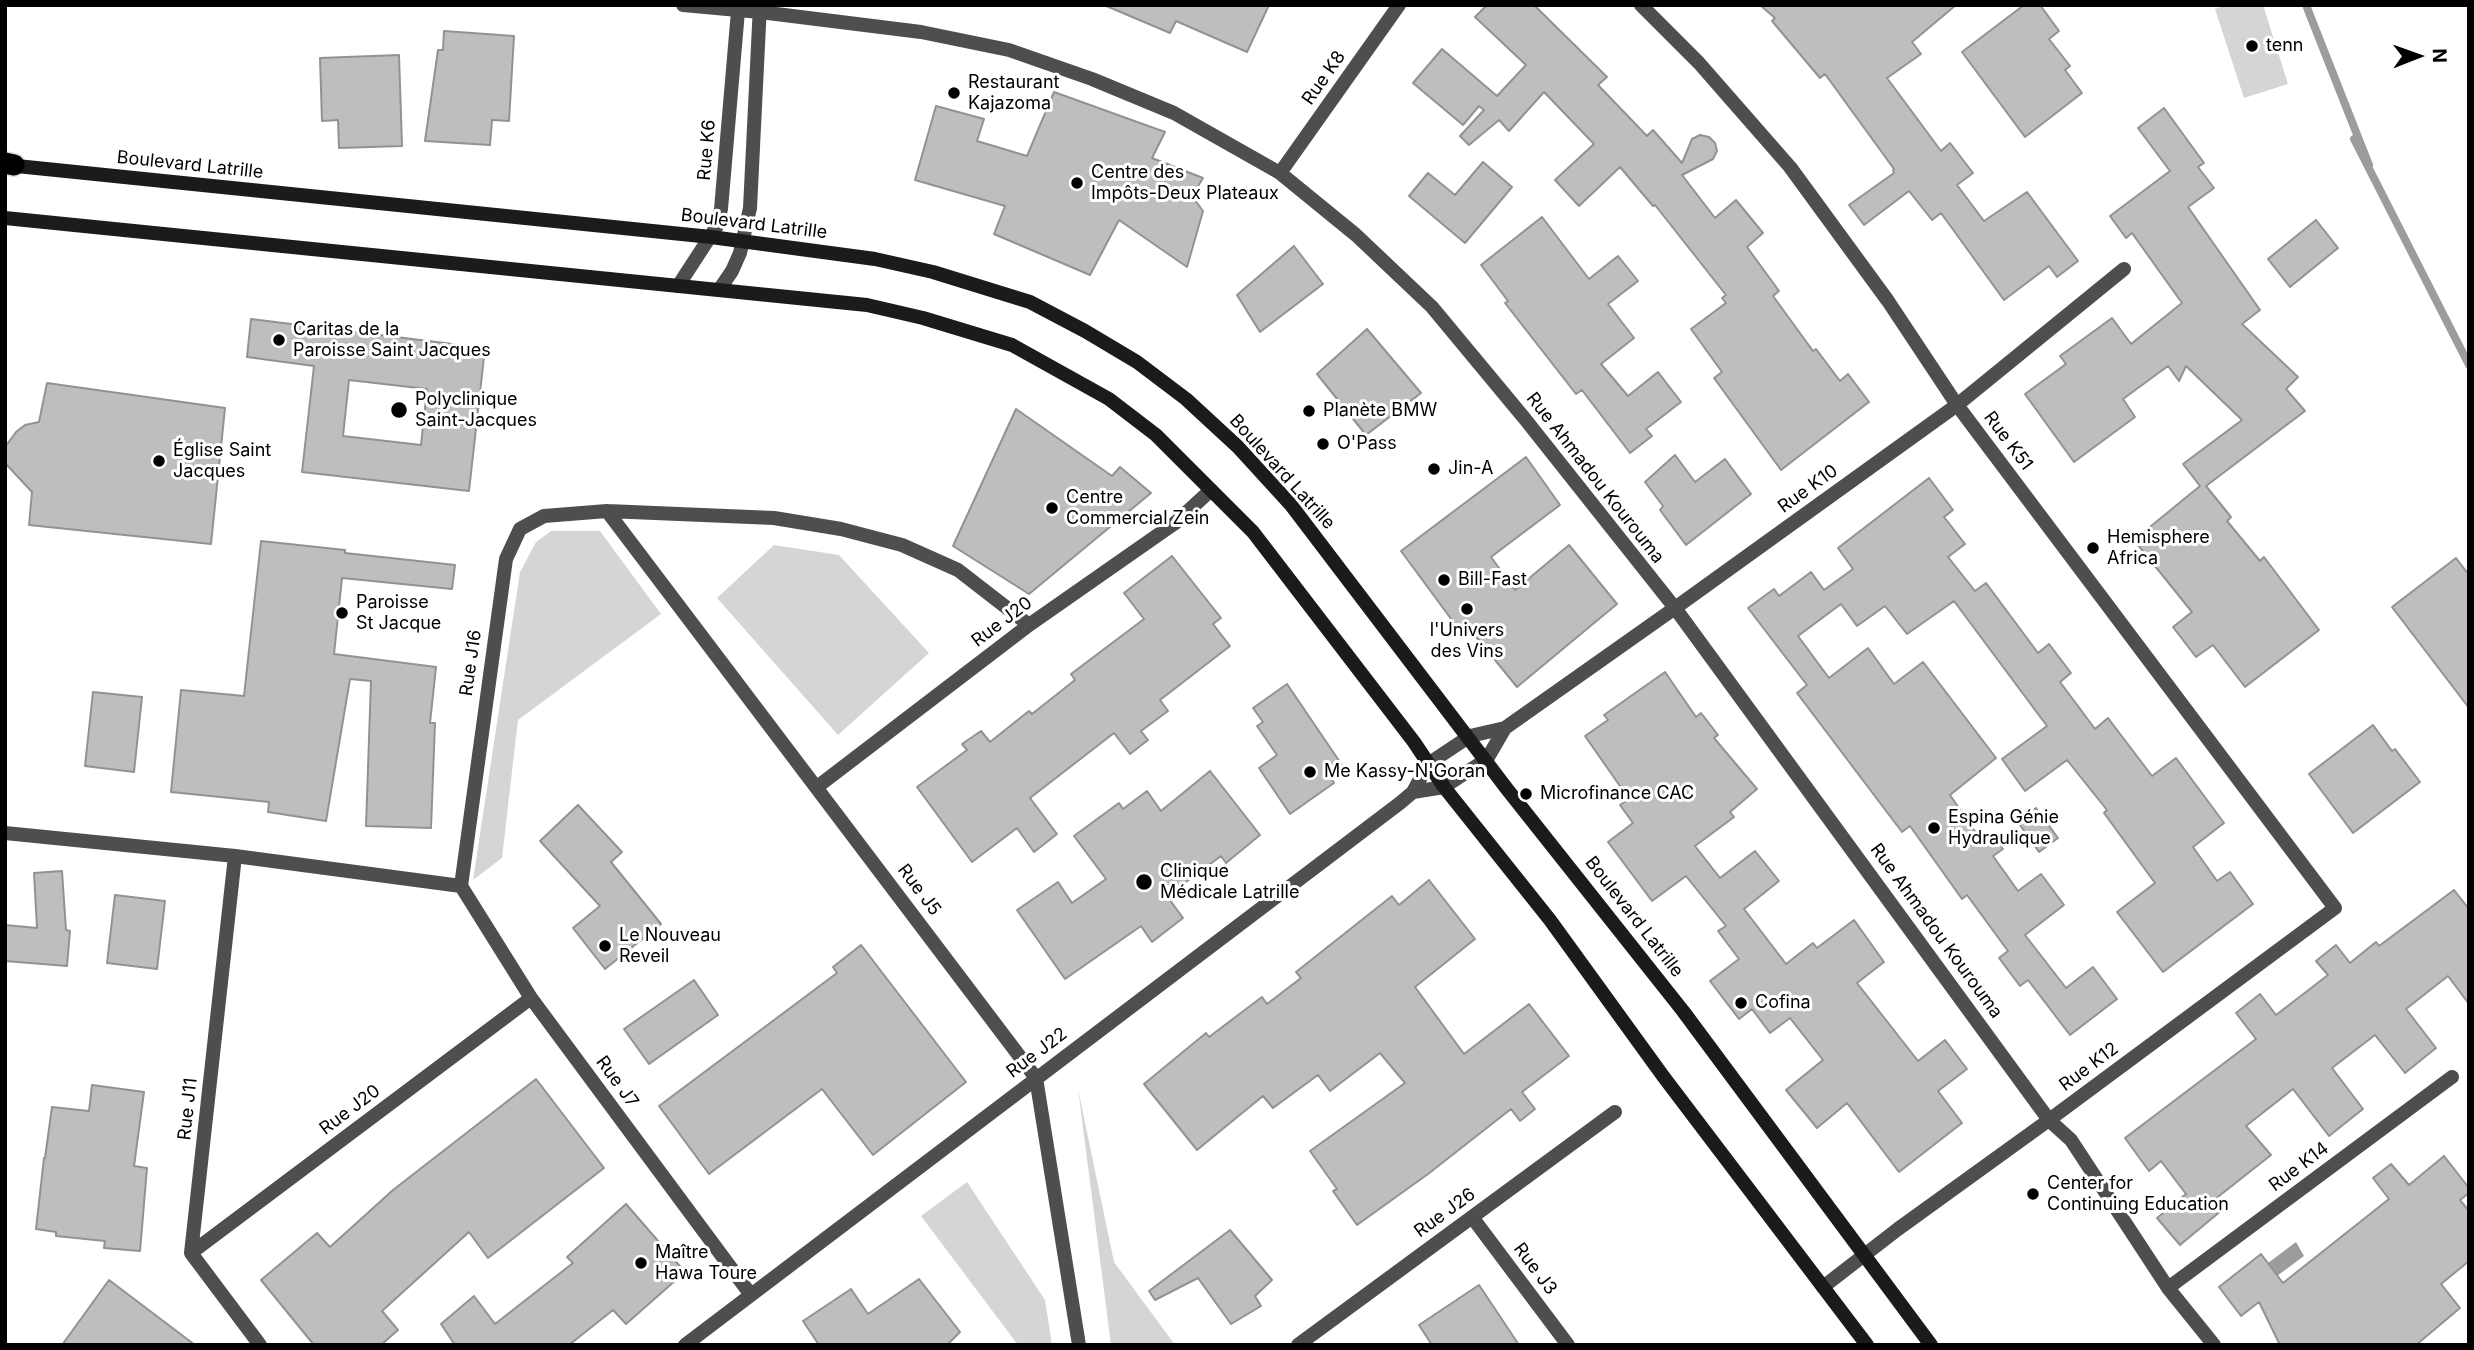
<!DOCTYPE html>
<html>
<head>
<meta charset="utf-8">
<style>
  body { margin:0 }
  #map { position:relative; width:2474px; height:1350px; overflow:hidden; background:#fff; font-family:Inter,sans-serif }
  canvas { display:block }
  .frame { position:absolute; inset:0; border:7px solid #000; pointer-events:none }
  .north { position:absolute; left:2383px; top:21px; width:70px; height:70px; -webkit-text-stroke:5px #fff; paint-order:stroke; rotate:89deg; font-size:19px; font-weight:700; line-height:28px; text-align:center; color:#000 }
  .north::after { content:''; display:block; margin:auto; width:24px; height:32px; background:#000; clip-path:polygon(50% 0,100% 100%,50% 72%,0 100%) }
</style>
</head>
<body>
<div id="map">
<canvas width="2474" height="1350"></canvas>
<div class="frame"></div>
<div class="north">N</div>
</div>
<script>
const c = document.querySelector('canvas').getContext('2d');
c.lineJoin = 'round';
function fillPath(path, color) { c.fillStyle = color; c.fill(path, 'evenodd'); }
const poly = rows => new Path2D(rows.map(r => 'M' + r).join(''));
function trace(path, color, width, dash) { c.strokeStyle = color; c.lineWidth = width; c.lineCap = dash ? 'butt' : 'round'; c.setLineDash(dash || []); c.stroke(path); }
function drawText(font, color, halo, rows, align = 'center') {
  c.font = font + ' Inter,sans-serif'; c.lineWidth = 6; c.setLineDash([]); c.textBaseline = 'middle'; c.strokeStyle = halo; c.fillStyle = color; for (const [text, x, y, turn = 0] of rows) {
    c.save(); c.translate(x, y); c.rotate((+turn || 0) * Math.PI / 180); c.textAlign = isNaN(turn) ? turn : align; if (halo) c.strokeText(text, 0, 0); c.fillText(text, 0, 0); c.restore();
  }
}
fillPath(poly([
  [2226,5,2263,5,2288,84,2244,98,2215,9],
  [551,531,600,531,661,614,518,720,502,858,473,880,520,572,536,542],
  [774,545,839,555,929,653,838,735,717,598],
  [1078,1089,1114,1262,1175,1345,1111,1345],
  [967,1182,1045,1300,1052,1345,1018,1345,921,1216]
]), '#d5d5d5');
fillPath(poly([
  [2296,1242,2304,1256,2277,1276,2268,1263]
]), '#9c9c9c');
trace(poly([
  [2306,5,2369,165,2354,139,2469,365]
]), '#9c9c9c', 8);
const building = poly([
  [1104,5,1269,5,1247,52,1176,21,1170,33,1104,5],
  [1487,5,1534,5,1607,77,1598,85,1647,136,1653,130,1682,163,1692,139,1700,135,1709,137,1715,143,1717,151,1713,159,1682,175,1715,218,1736,200,1763,233,1747,247,1779,291,1773,296,1813,351,1816,349,1840,381,1848,374,1869,402,1781,470,1714,378,1722,372,1691,329,1726,303,1722,298,1726,295,1655,205,1653,206,1620,167,1579,206,1555,180,1594,144,1544,92,1509,131,1499,120,1469,145,1460,136,1484,110,1479,106,1463,125,1413,83,1442,49,1497,96,1526,65,1475,17,1487,5],
  [1760,5,1956,5,1912,42,1921,54,1887,78,1941,151,1950,143,1973,173,1957,185,1984,221,2027,192,2078,261,2057,277,2049,266,2004,300,1941,213,1932,220,1909,191,1864,225,1849,205,1894,173,1893,170,1894,169,1825,74,1820,78,1772,21,1775,18,1760,5],
  [2024,5,2040,5,2059,31,2049,39,2070,66,2065,70,2082,93,2025,137,1962,52,2024,5],
  [444,31,514,36,509,121,492,120,490,145,425,141,438,50,443,50,444,31],
  [399,55,402,146,339,148,338,120,322,121,320,58,399,55],
  [1054,92,1165,132,1152,158,1203,178,1192,196,1203,211,1187,267,1119,220,1090,275,994,234,1005,206,915,180,936,106,984,119,977,141,1027,156,1054,92],
  [2164,108,2204,163,2198,167,2214,188,2188,207,2260,310,2242,324,2298,377,2286,389,2305,411,2206,486,2231,517,2227,521,2260,561,2264,557,2319,630,2245,687,2213,645,2196,657,2173,627,2192,612,2134,540,2200,486,2183,464,2242,420,2186,366,2179,381,2168,366,2123,399,2135,417,2074,462,2025,394,2066,364,2060,356,2112,318,2131,344,2182,303,2132,233,2126,238,2110,216,2170,171,2138,128,2164,108],
  [1483,162,1512,187,1465,243,1409,196,1428,173,1455,195,1483,162],
  [1542,217,1589,279,1618,256,1638,281,1608,304,1634,338,1601,364,1628,396,1658,372,1681,402,1646,429,1652,436,1630,453,1582,390,1576,394,1505,303,1508,301,1481,265,1542,217],
  [2316,220,2338,248,2290,287,2268,259,2316,220],
  [1294,246,1323,284,1260,332,1237,295,1294,246],
  [251,319,485,348,469,491,302,472,314,366,247,357,251,319],
  [349,380,427,389,421,445,343,436,349,380],
  [1367,329,1421,393,1366,435,1317,374,1367,329],
  [47,383,225,408,211,544,29,525,32,492,6,464,5,447,16,432,25,425,39,422,47,383],
  [1016,409,1112,476,1120,467,1151,493,1029,594,953,546,1016,409],
  [1675,455,1695,482,1725,459,1751,494,1686,545,1660,510,1663,506,1645,482,1675,455],
  [1526,457,1560,505,1491,557,1515,590,1569,545,1617,604,1517,687,1464,622,1457,627,1401,551,1526,457],
  [1929,478,1953,510,1944,517,1965,544,1948,557,1975,591,1986,583,2038,653,2049,644,2071,673,2060,682,2095,729,2108,718,2152,776,2176,758,2224,823,2193,847,2217,881,2230,872,2253,904,2163,972,2117,912,2155,883,2104,813,2107,810,2067,760,2025,791,2002,759,2047,726,1954,601,1907,634,1885,606,1857,626,1841,604,1798,636,1829,678,1868,648,1894,684,1923,662,1996,758,1950,795,1981,840,1991,833,2003,849,1993,856,2018,891,2041,874,2064,905,2025,935,2066,988,2093,967,2117,999,2070,1035,2028,980,2020,986,1999,958,2008,951,1967,895,1962,899,1910,826,1902,832,1797,693,1807,685,1748,608,1774,589,1779,596,1811,572,1824,590,1853,569,1838,548,1929,478],
  [261,541,345,550,345,553,455,565,452,589,342,578,334,654,436,667,430,723,435,723,431,828,366,826,371,681,350,679,326,821,268,812,269,802,171,792,181,690,244,696,261,541],
  [1172,556,1221,618,1213,624,1230,646,1160,700,1168,711,1141,731,1148,740,1130,754,1114,733,1030,798,1057,834,1034,852,1017,828,972,862,917,787,967,750,962,744,981,731,990,742,1029,711,1032,714,1075,680,1071,674,1144,619,1124,593,1172,556],
  [2456,558,2469,575,2469,708,2392,607,2456,558],
  [1665,672,1696,717,1701,713,1718,735,1714,738,1757,789,1730,812,1734,817,1695,846,1720,878,1755,851,1779,881,1744,909,1786,964,1813,943,1817,948,1854,920,1884,962,1857,983,1918,1061,1945,1040,1967,1069,1938,1091,1962,1123,1899,1172,1847,1103,1817,1128,1786,1090,1823,1060,1790,1018,1770,1033,1752,1009,1739,1019,1710,981,1739,959,1718,931,1726,926,1686,876,1652,901,1608,842,1633,823,1620,805,1629,799,1585,736,1608,720,1604,715,1665,672],
  [1287,684,1344,768,1330,777,1334,783,1290,814,1259,768,1277,755,1257,726,1263,722,1253,708,1287,684],
  [93,692,142,697,134,772,85,766,93,692],
  [2373,725,2392,751,2395,749,2420,782,2353,833,2309,774,2373,725],
  [1210,771,1260,835,1226,863,1221,856,1167,896,1183,918,1152,942,1141,926,1065,979,1017,910,1058,882,1072,903,1106,879,1074,836,1119,803,1123,809,1147,791,1161,811,1210,771],
  [578,805,622,852,611,862,661,924,605,969,573,928,600,906,540,841,578,805],
  [2036,808,2058,838,2039,852,2017,821,2036,808],
  [62,871,66,930,70,931,67,966,5,961,5,925,37,928,34,873,62,871],
  [1429,880,1475,939,1415,987,1464,1054,1529,1004,1569,1056,1522,1092,1535,1109,1520,1121,1511,1109,1428,1174,1357,1225,1333,1191,1337,1189,1310,1151,1405,1083,1380,1053,1330,1091,1318,1075,1273,1108,1263,1096,1197,1150,1144,1084,1206,1033,1209,1037,1262,997,1267,1004,1301,978,1296,972,1392,896,1399,905,1429,880],
  [2454,890,2469,909,2469,1004,2448,976,2406,1009,2436,1048,2405,1073,2375,1035,2332,1068,2363,1109,2329,1136,2293,1089,2246,1126,2271,1155,2214,1200,2222,1210,2180,1245,2157,1218,2186,1194,2161,1161,2149,1171,2125,1138,2256,1039,2236,1013,2260,994,2276,1015,2328,975,2316,961,2336,945,2350,963,2376,942,2379,946,2454,890],
  [115,895,165,901,157,969,107,963,115,895],
  [861,945,966,1082,873,1155,822,1089,709,1174,659,1106,837,973,833,967,861,945],
  [694,980,718,1015,649,1064,624,1029,694,980],
  [536,1079,604,1168,488,1258,469,1232,382,1311,398,1330,381,1345,314,1345,261,1280,317,1233,330,1247,393,1190,536,1079],
  [92,1085,144,1092,134,1166,147,1168,140,1251,104,1248,105,1241,56,1236,56,1232,36,1229,44,1158,45,1158,52,1107,89,1111,92,1085],
  [2444,1156,2469,1188,2469,1193,2460,1200,2469,1211,2469,1261,2441,1284,2460,1308,2416,1345,2280,1345,2259,1302,2241,1316,2219,1287,2261,1254,2283,1283,2389,1199,2373,1178,2391,1164,2409,1185,2444,1156],
  [626,1204,685,1272,626,1324,613,1310,569,1345,455,1345,441,1324,474,1296,495,1324,573,1263,567,1257,626,1204],
  [1230,1230,1272,1280,1255,1296,1261,1306,1231,1324,1198,1278,1155,1300,1149,1291,1230,1230],
  [919,1279,960,1332,947,1345,819,1345,803,1321,851,1289,868,1314,919,1279],
  [109,1280,195,1345,62,1345,109,1280],
  [1479,1285,1519,1345,1432,1345,1419,1325,1479,1285]
]);
fillPath(building, '#bebebe');
trace(building, '#929292', 2);
const motorway = poly([
  [5,163,14,165]
]);
trace(motorway, '#dbdbdb', 24);
trace(poly([
  [1175,523,1211,490]
]), '#4e4e4e', 14);
trace(poly([
  [683,5,760,12,921,32,1009,50,1092,79,1174,113,1280,173,1356,235,1432,307,1525,419,1675,608,2049,1120,2071,1140,2168,1288,2214,1345],
  [1641,5,1699,63,1790,167,1888,301,1957,405,2335,908,2049,1120,1898,1229,1823,1287],
  [1280,173,1399,5],
  [678,286,717,226,721,209,738,11,740,5],
  [719,290,732,271,740,253,750,208,760,5],
  [607,511,1036,1078,1079,1345],
  [817,787,1029,625,1175,523],
  [1413,792,1444,787,1487,759,1505,728],
  [5,833,235,856,461,886],
  [235,856,191,1253,260,1345],
  [461,886,506,559,520,529,544,516,607,511,774,518,841,529,902,545,958,570,1029,625],
  [461,886,531,998,751,1295],
  [1472,1217,1568,1345],
  [191,1253,531,998],
  [2168,1288,2452,1077],
  [685,1345,1400,803,1413,792,1428,764,1470,736,1505,728,1675,608,1957,405,2124,269],
  [1298,1345,1615,1112]
]), '#4e4e4e', 14);
trace(poly([
  [7,165,711,237,875,259,933,272,1030,302,1085,331,1137,362,1186,399,1238,447,1291,505,1507,789,1683,1011,1931,1345],
  [5,218,867,305,923,318,1012,345,1109,399,1156,435,1253,532,1414,742,1444,787,1550,920,1663,1076,1867,1345]
]), '#1b1b1b', 14);
trace(motorway, '#000', 21);
for (const [x, y, r, color] of [
  [2252,46,7,"#000"],
  [954,93,7,"#000"],
  [1077,183,7,"#000"],
  [279,340,7,"#000"],
  [399,410,9,"#000"],
  [1309,411,7,"#000"],
  [1323,444,7,"#000"],
  [159,461,7,"#000"],
  [1434,469,7,"#000"],
  [1052,508,7,"#000"],
  [2093,548,7,"#000"],
  [1444,580,7,"#000"],
  [1467,609,7,"#000"],
  [342,613,7,"#000"],
  [1310,772,7,"#000"],
  [1526,794,7,"#000"],
  [1934,828,7,"#000"],
  [1144,882,9,"#000"],
  [605,946,7,"#000"],
  [1741,1003,7,"#000"],
  [2033,1194,7,"#000"],
  [641,1263,7,"#000"]
]) { const dot = new Path2D(); dot.arc(x, y, r, 0, 2 * Math.PI); c.fillStyle = color; c.fill(dot); trace(dot, '#fff', 2.5); }
drawText('18px', '#000', '#fff', [
  ["tenn",2266,46],
  ["Restaurant",968,83],
  ["Kajazoma",968,104],
  ["Centre des",1091,173],
  ["Impôts-Deux Plateaux",1091,194],
  ["Caritas de la",293,330],
  ["Paroisse Saint Jacques",293,351],
  ["Polyclinique",415,400],
  ["Saint-Jacques",415,421],
  ["Planète BMW",1323,411],
  ["O'Pass",1337,444],
  ["Église Saint",173,451],
  ["Jacques",173,472],
  ["Jin-A",1448,469],
  ["Centre",1066,498],
  ["Commercial Zein",1066,519],
  ["Hemisphere",2107,538],
  ["Africa",2107,559],
  ["Bill-Fast",1458,580],
  ["Paroisse",356,603],
  ["St Jacque",356,624],
  ["l'Univers",1467,631,"center"],
  ["des Vins",1467,652,"center"],
  ["Me Kassy-N'Goran",1324,772],
  ["Microfinance CAC",1540,794],
  ["Espina Génie",1948,818],
  ["Hydraulique",1948,839],
  ["Clinique",1160,872],
  ["Médicale Latrille",1160,893],
  ["Le Nouveau",619,936],
  ["Reveil",619,957],
  ["Cofina",1755,1003],
  ["Center for",2047,1184],
  ["Continuing Education",2047,1205],
  ["Maître",655,1253],
  ["Hawa Toure",655,1274]
], 'left');
drawText('18px', '#000', '#fff', [
  ["Rue K8",1324,78,-55],
  ["Rue K6",707,150,-85],
  ["Boulevard Latrille",190,165,6],
  ["Boulevard Latrille",754,224,7],
  ["Rue K51",2008,441,53],
  ["Boulevard Latrille",1282,472,48],
  ["Rue Ahmadou Kourouma",1595,478,52],
  ["Rue K10",1808,489,-36],
  ["Rue J20",1002,622,-37],
  ["Rue J16",471,663,-82],
  ["Rue J5",919,890,53],
  ["Boulevard Latrille",1634,917,52],
  ["Rue Ahmadou Kourouma",1936,931,54],
  ["Rue J22",1037,1053,-37],
  ["Rue K12",2089,1067,-37],
  ["Rue J7",617,1082,54],
  ["Rue J11",188,1109,-84],
  ["Rue J20",350,1110,-37],
  ["Rue K14",2299,1167,-37],
  ["Rue J26",1445,1213,-36],
  ["Rue J3",1535,1269,53]
]);
</script>
</body>
</html>
